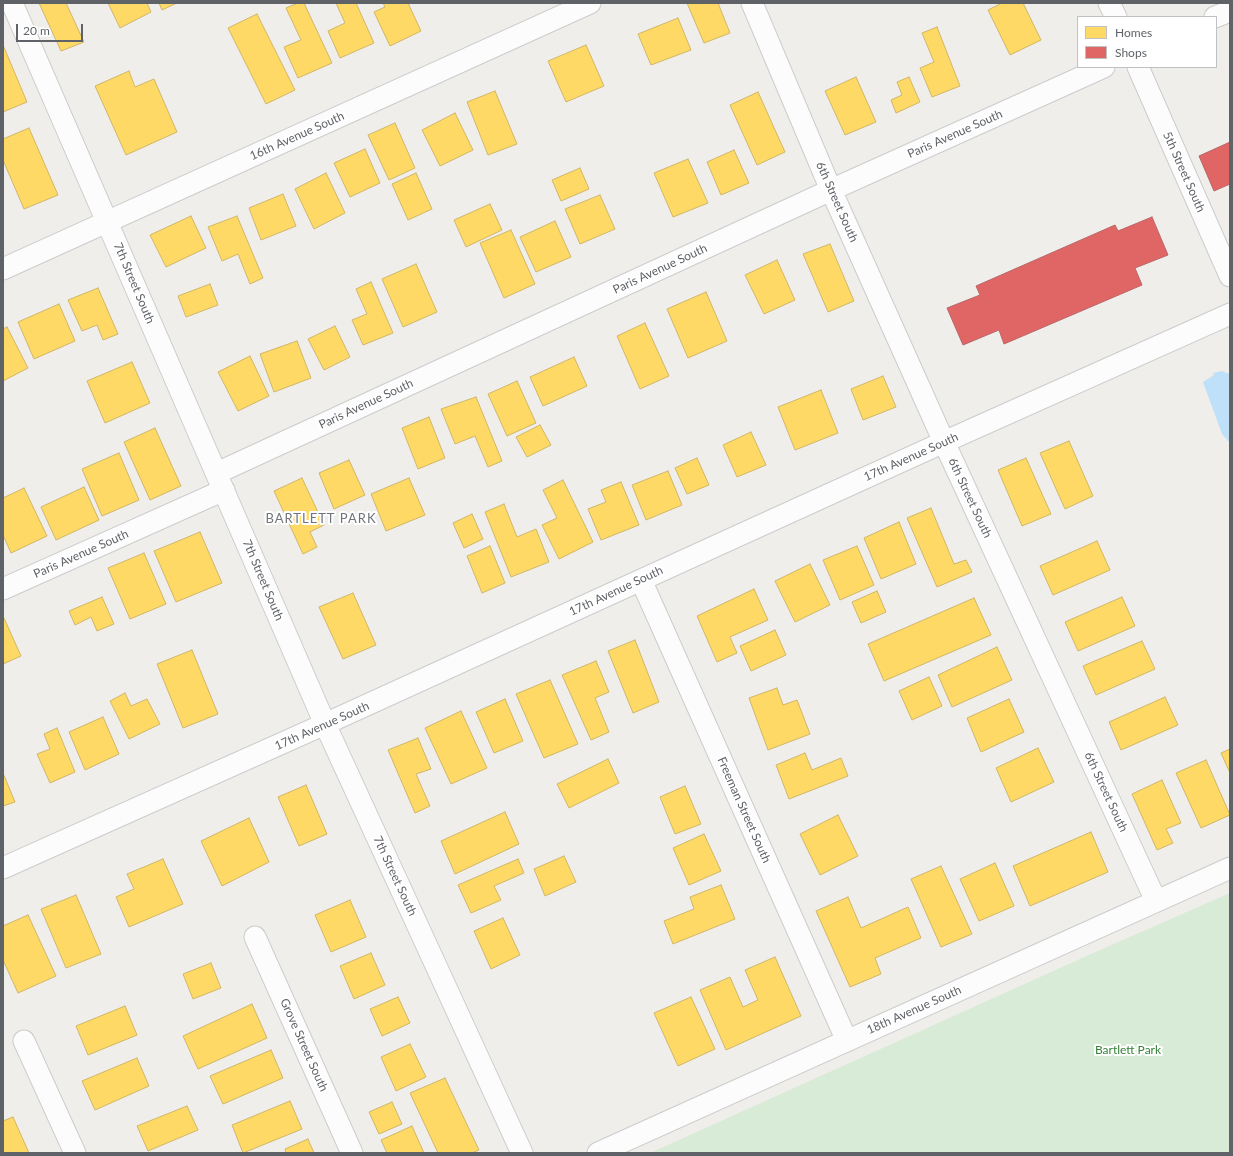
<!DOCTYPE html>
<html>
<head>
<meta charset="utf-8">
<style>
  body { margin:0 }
  #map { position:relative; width:1233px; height:1156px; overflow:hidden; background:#efeeea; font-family:Lato,sans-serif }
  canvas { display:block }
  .frame { position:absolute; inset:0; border:4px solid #5f6368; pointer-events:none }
  .legend { position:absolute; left:1077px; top:16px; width:140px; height:52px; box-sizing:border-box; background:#fff; border:1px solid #bfc1c3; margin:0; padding:5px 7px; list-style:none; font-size:12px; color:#5f6368 }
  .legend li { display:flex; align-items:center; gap:8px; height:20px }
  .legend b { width:20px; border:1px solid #bfc1c3 }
  .scale { position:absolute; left:16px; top:24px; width:67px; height:18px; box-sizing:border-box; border:2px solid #5f6368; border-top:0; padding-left:5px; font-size:12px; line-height:14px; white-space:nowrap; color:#5f6368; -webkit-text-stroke:3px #fff; paint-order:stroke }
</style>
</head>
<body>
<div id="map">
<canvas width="1233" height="1156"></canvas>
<div class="frame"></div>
<ul class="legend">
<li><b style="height:11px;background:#ffd966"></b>Homes</li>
<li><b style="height:11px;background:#e06666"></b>Shops</li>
</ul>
<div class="scale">20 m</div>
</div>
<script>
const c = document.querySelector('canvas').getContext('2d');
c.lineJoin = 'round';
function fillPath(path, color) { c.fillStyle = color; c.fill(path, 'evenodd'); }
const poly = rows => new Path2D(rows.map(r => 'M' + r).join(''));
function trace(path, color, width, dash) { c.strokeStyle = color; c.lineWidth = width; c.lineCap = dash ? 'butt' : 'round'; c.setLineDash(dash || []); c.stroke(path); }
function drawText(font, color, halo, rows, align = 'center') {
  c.font = font + ' Lato,sans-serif'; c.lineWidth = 4; c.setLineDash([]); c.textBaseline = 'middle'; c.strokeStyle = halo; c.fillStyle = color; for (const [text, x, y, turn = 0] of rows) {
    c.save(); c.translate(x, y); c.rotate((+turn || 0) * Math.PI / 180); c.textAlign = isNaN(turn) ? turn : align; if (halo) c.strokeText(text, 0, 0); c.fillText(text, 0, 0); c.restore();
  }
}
fillPath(poly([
  [1230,893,1230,1153,650,1153,1091,954]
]), '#d8ebd6');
fillPath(poly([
  [1222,371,1230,374,1230,443,1222,434,1203,382,1214,375,1213,373]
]), '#bfe0f9');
const homes = poly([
  [39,3,66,3,84,42,61,51,39,3],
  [108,3,147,3,151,12,120,28,108,3],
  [159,3,177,3,162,10,159,3],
  [298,3,304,3,332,63,298,78,284,47,301,40,286,8,298,3],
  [336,3,356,3,374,43,340,58,328,31,345,23,336,3],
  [383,3,408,3,421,31,390,46,374,12,385,7,383,3],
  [687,3,718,3,730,33,704,43,687,3],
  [1002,3,1023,3,1041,40,1010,55,988,10,1002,3],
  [257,14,295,90,266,104,228,28,257,14],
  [678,18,691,50,651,65,638,34,678,18],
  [937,27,960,86,932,97,920,68,934,62,922,33,937,27],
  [3,45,27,102,3,112,3,45],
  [586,45,604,86,566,102,548,61,586,45],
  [129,71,135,87,154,79,177,132,126,155,95,86,129,71],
  [856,77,876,122,845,135,825,91,856,77],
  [909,77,920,102,896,113,891,100,902,95,897,82,909,77],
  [495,91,517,144,488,155,467,102,495,91],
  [758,92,785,152,757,165,730,105,758,92],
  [455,113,473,150,440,166,422,130,455,113],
  [395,123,415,168,389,180,368,135,395,123],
  [29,128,58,195,24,209,3,160,3,139,29,128],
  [365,149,380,183,350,197,334,163,365,149],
  [734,150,749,183,721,195,707,162,734,150],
  [688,159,708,203,673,217,654,173,688,159],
  [580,168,589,189,561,201,552,180,580,168],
  [326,173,345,213,314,229,295,189,326,173],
  [416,173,432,209,408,220,392,184,416,173],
  [283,194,296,226,261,240,249,208,283,194],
  [600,195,615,229,580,244,565,209,600,195],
  [490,204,502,230,466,247,454,220,490,204],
  [191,216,206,248,166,267,150,235,191,216],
  [237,216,263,278,250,284,238,254,222,261,208,227,237,216],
  [555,221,571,257,536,272,520,237,555,221],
  [511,230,535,284,504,298,480,243,511,230],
  [830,244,854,301,828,312,803,254,830,244],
  [777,260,795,300,764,314,745,275,777,260],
  [416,264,437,312,403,327,382,279,416,264],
  [371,282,393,333,363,345,352,320,367,314,356,289,371,282],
  [210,284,218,305,186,317,178,296,210,284],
  [98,288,118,334,103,340,97,325,82,331,68,300,98,288],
  [706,292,727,341,688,358,667,309,706,292],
  [59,304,75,341,34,359,18,322,59,304],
  [645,323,669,376,640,389,617,336,645,323],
  [335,326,350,357,324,370,308,339,335,326],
  [7,327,28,368,3,381,3,329,7,327],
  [297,341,311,378,274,392,260,354,297,341],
  [250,356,269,396,238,411,218,372,250,356],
  [574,357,587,386,543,406,530,377,574,357],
  [132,362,150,403,105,423,87,381,132,362],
  [883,376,896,407,863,420,851,389,883,376],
  [517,381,536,423,507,436,488,394,517,381],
  [821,390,838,433,795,450,778,407,821,390],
  [476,397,502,461,488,467,475,436,455,444,441,409,476,397],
  [429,417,445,458,418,469,402,428,429,417],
  [540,425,551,445,527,457,516,437,540,425],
  [155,428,181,486,150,500,124,442,155,428],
  [751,432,766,465,737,477,723,445,751,432],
  [1069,441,1093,496,1065,509,1040,453,1069,441],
  [119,453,139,500,102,516,82,469,119,453],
  [697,458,709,485,687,494,675,468,697,458],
  [1026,458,1051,514,1022,526,998,470,1026,458],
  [349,460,365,495,334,509,319,473,349,460],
  [668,471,682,505,646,520,632,485,668,471],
  [302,478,324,525,310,532,317,547,303,554,274,491,302,478],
  [409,478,425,515,386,531,371,494,409,478],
  [563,480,593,542,559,559,542,525,557,518,543,490,563,480],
  [621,482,639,525,601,540,588,509,606,502,601,490,621,482],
  [84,487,99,520,56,540,41,507,84,487],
  [24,488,47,536,11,553,3,535,3,498,24,488],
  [504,504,517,537,536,529,549,562,511,577,485,512,504,504],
  [931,508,954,564,966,560,972,572,937,587,907,518,931,508],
  [472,514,483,539,464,548,453,523,472,514],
  [899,522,916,564,881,579,864,538,899,522],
  [200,532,222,583,176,602,154,551,200,532],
  [1097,541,1110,570,1053,595,1040,566,1097,541],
  [490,546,505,583,482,593,467,556,490,546],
  [857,546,874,585,840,600,823,560,857,546],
  [144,553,166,604,130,619,108,568,144,553],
  [810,564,830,605,795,622,775,581,810,564],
  [754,589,768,620,730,637,737,653,717,662,697,616,754,589],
  [877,591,886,612,861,623,852,602,877,591],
  [353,593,376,645,343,659,319,607,353,593],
  [102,597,114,624,97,631,91,617,75,625,69,611,102,597],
  [1122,597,1135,626,1078,651,1065,622,1122,597],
  [974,598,991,635,884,681,868,644,974,598],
  [3,618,4,618,21,656,3,664,3,618],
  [775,630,786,655,751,671,740,646,775,630],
  [635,640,659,702,633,713,608,651,635,640],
  [1142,641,1155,669,1096,695,1083,666,1142,641],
  [997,647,1012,680,952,707,938,675,997,647],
  [192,650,218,714,183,728,157,664,192,650],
  [596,661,609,692,595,698,609,732,591,740,562,675,596,661],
  [929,677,942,706,912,720,899,691,929,677],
  [550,680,578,744,544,758,516,694,550,680],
  [777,688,783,705,797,700,810,734,768,750,749,698,777,688],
  [125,693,131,706,147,699,160,724,129,739,110,701,125,693],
  [1165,697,1178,725,1121,750,1109,722,1165,697],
  [505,699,523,741,494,753,476,712,505,699],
  [1009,699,1024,732,981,752,967,718,1009,699],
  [461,711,487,768,451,784,425,728,461,711],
  [103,717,119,754,85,770,69,732,103,717],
  [57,728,75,772,50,783,37,754,50,749,44,734,57,728],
  [418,738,431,769,416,774,430,806,415,813,388,750,418,738],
  [1038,748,1054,782,1011,802,996,768,1038,748],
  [1230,749,1230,773,1221,753,1230,749],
  [805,753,812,770,841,758,848,776,789,799,776,765,805,753],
  [608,759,619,783,569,808,557,784,608,759],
  [1206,760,1230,815,1201,828,1176,773,1206,760],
  [3,773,15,802,3,806,3,773],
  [1162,780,1181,823,1166,829,1173,843,1157,850,1132,794,1162,780],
  [306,785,327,834,299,846,278,797,306,785],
  [685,786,701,824,675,834,660,797,685,786],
  [505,812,519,844,455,874,441,841,505,812],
  [838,815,858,856,820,875,800,834,838,815],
  [249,818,269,862,222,886,201,841,249,818],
  [1091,832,1108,872,1030,906,1013,866,1091,832],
  [704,834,721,871,689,885,673,848,704,834],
  [564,856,576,882,545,896,534,869,564,856],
  [163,859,183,904,129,927,116,897,134,889,127,874,163,859],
  [518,859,524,873,494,886,501,900,471,913,458,885,518,859],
  [995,863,1014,906,979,921,960,879,995,863],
  [941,866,972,934,941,947,911,879,941,866],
  [721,885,735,919,673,944,664,921,694,909,690,897,721,885],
  [76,895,101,954,66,968,41,909,76,895],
  [848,897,861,928,908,907,921,938,875,958,881,974,850,987,816,911,848,897],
  [350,900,366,937,331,952,315,915,350,900],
  [28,915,56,976,18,993,3,960,3,926,28,915],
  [503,918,520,955,491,969,474,931,503,918],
  [371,953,385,985,354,999,340,966,371,953],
  [775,957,801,1016,726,1050,700,990,730,977,743,1007,758,1000,745,970,775,957],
  [211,963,221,988,193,999,183,974,211,963],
  [398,997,410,1023,382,1036,370,1009,398,997],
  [691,997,715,1049,678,1066,654,1013,691,997],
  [252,1004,267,1038,198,1069,183,1036,252,1004],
  [125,1006,137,1035,88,1055,76,1026,125,1006],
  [410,1044,426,1077,396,1091,381,1057,410,1044],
  [271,1050,283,1078,223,1104,210,1076,271,1050],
  [137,1058,149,1086,95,1110,82,1081,137,1058],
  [445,1078,479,1150,472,1153,438,1153,410,1093,445,1078],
  [290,1101,302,1129,243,1153,232,1125,290,1101],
  [392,1102,402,1124,379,1134,369,1112,392,1102],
  [187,1106,198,1130,148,1151,137,1126,187,1106],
  [13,1117,29,1153,3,1153,3,1121,13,1117],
  [412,1126,424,1153,387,1153,381,1140,412,1126],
  [308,1139,314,1153,286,1153,285,1149,308,1139]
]);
fillPath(homes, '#ffd966');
trace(homes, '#cfb667', 1);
const shops = poly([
  [1230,142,1230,184,1214,191,1199,156,1230,142],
  [1152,217,1168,255,1135,268,1142,285,1004,344,999,330,963,345,947,308,980,295,976,286,1115,225,1118,231,1152,217]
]);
fillPath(shops, '#e06666');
trace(shops, '#b96567', 1);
const minor = poly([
  [12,3,325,724,522,1153],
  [752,3,831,190,944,442,1156,901],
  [1109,3,1116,17],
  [1215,17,1230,11],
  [1138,67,1230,276],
  [3,269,590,3],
  [217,473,831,190,1104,67],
  [641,580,847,1041],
  [3,589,224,490],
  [3,868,325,724,944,442,1230,314],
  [255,937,352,1153],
  [24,1041,75,1153],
  [598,1153,1230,868]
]);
trace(minor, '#cbcccc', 23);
trace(minor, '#fdfcfc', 21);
drawText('12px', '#5f6368', '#fff', [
  ["Paris Avenue South",955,134,-24],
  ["16th Avenue South",297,136,-24],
  ["5th Street South",1184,172,66],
  ["6th Street South",837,202,66],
  ["Paris Avenue South",660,269,-25],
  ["7th Street South",134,283,67],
  ["Paris Avenue South",366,404,-25],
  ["17th Avenue South",911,457,-24],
  ["6th Street South",970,498,65],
  ["Paris Avenue South",81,554,-24],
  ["7th Street South",263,580,67],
  ["17th Avenue South",616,591,-25],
  ["17th Avenue South",322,726,-24],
  ["6th Street South",1106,792,65],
  ["Freeman Street South",744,810,66],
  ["7th Street South",395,876,65],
  ["18th Avenue South",914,1010,-24],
  ["Grove Street South",304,1045,66]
]);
drawText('12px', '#348238', '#fff', [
  ["Bartlett Park",1128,1050]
]);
c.letterSpacing = '1px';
drawText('13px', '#70757a', '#fff', [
  ["BARTLETT PARK",321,519]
]);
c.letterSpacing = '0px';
</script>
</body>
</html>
